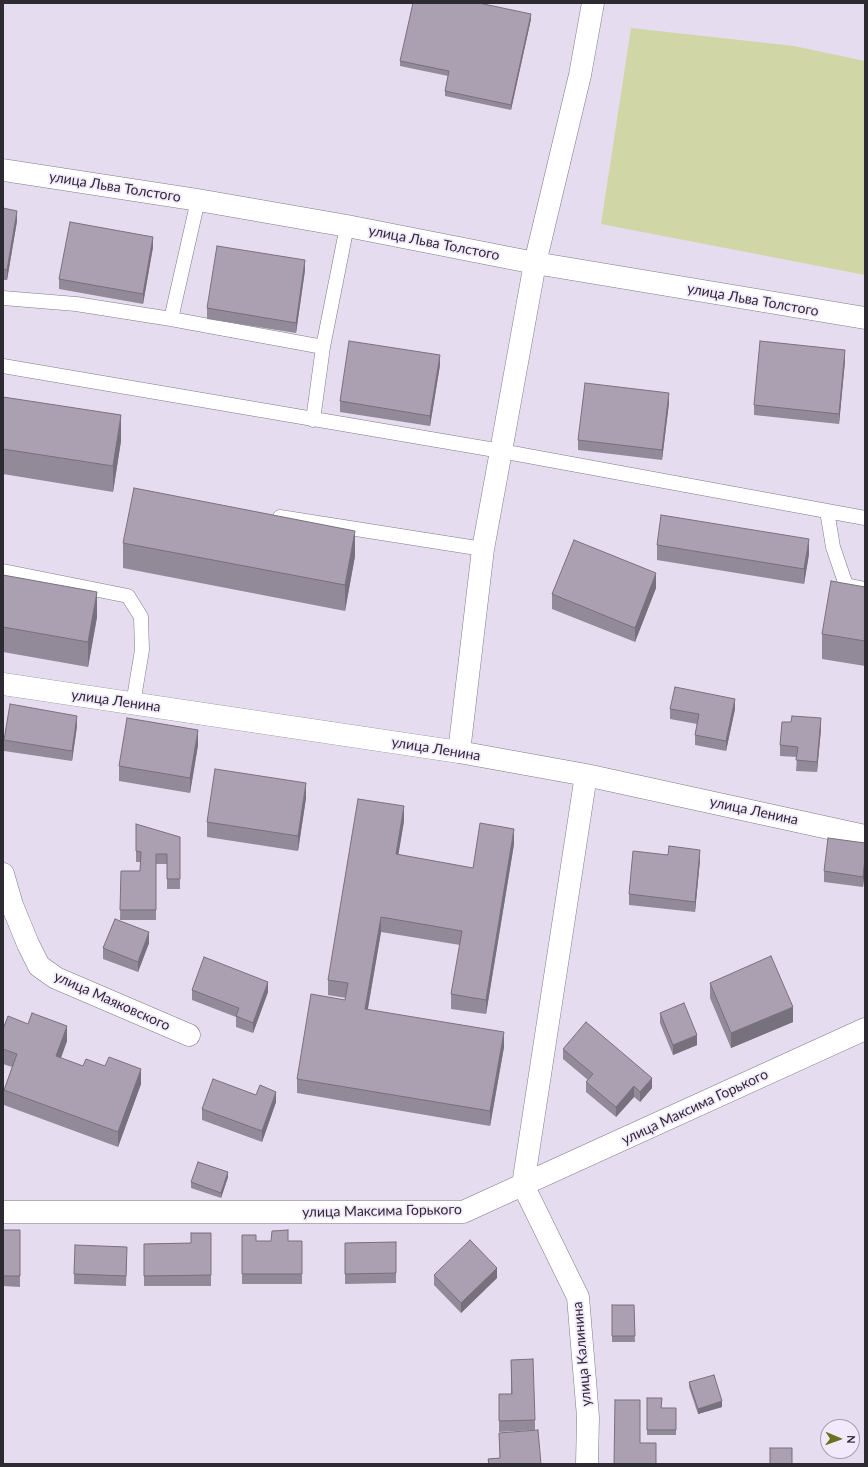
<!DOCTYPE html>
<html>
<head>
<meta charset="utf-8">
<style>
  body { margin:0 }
  #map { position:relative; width:868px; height:1467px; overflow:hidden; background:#e6dcef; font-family:Lato,sans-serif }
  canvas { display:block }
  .frame { position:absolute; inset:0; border:4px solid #2e2a32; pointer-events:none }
  .north { position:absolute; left:820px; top:1419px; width:40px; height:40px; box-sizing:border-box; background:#f3e9fd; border:1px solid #a49dac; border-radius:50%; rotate:92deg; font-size:11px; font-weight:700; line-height:16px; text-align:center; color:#2e2a32 }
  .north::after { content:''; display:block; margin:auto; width:14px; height:18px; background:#68731d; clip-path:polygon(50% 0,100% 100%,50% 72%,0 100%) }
</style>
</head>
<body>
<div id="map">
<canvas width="868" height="1467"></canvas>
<div class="frame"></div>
<div class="north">N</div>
</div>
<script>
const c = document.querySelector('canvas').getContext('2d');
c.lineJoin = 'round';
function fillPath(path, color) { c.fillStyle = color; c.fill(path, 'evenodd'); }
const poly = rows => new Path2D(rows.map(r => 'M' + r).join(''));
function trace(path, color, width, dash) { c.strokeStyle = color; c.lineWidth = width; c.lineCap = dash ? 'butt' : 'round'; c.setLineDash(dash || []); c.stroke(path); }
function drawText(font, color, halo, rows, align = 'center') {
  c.font = font + ' Lato,sans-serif'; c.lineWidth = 3.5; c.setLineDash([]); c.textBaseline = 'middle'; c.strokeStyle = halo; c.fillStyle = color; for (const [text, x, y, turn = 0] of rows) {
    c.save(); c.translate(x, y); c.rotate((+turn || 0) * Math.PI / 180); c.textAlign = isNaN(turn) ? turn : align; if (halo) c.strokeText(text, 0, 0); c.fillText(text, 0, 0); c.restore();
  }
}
fillPath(poly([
  [631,28,794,46,865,61,865,275,601,224]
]), '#d1d6a6');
const service = poly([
  [3,298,76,304,171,319,323,347,347,226],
  [171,319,198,200],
  [3,366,501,451,865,518],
  [313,420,323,347],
  [827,511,833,547,846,585,865,589],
  [280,517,483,549],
  [3,571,128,596,141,617,142,650,133,704]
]);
const minor = poly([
  [3,170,198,200,347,226,535,263,865,318],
  [3,684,459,752,586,775,865,836],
  [459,752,483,549,501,451,535,263,580,75,593,3],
  [3,874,12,905,28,944,39,966,56,978,189,1035],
  [523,1185,586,775],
  [523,1185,578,1297,588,1417,587,1464],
  [3,1212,463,1212,865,1029]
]);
trace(service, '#817889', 15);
trace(minor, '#817889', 23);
trace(service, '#fff', 14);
trace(minor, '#fff', 22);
fillPath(poly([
  [531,19,511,110,445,96,445,91,448,76,400,66,400,61],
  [3,208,17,221,7,280,3,280],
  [153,247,143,304,59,289,59,279],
  [305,270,296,333,207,319,207,308],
  [845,361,839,424,754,415,754,405],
  [440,365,430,426,340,412,340,401],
  [3,397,121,441,113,492,3,474],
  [669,403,662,460,578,450,578,440],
  [123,543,355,556,345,611,123,568],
  [657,545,809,554,804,584,657,560],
  [3,575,97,617,88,667,3,652],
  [865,587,865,666,822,659,822,634],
  [656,588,635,642,552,609,552,594],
  [670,709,735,709,726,751,695,745,695,735,697,724,670,719],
  [77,726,72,761,4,751,4,740],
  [821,729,817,772,796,771,797,757,780,756,780,745],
  [198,745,190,793,119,781,119,766],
  [306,798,298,851,207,837,207,822],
  [404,821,398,855,473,868,514,844,486,1014,451,1009,451,994,460,945,381,932,368,1009,504,1047,490,1126,297,1093,297,1079,345,1000,346,998,328,995,328,980],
  [180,837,180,889,167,889,167,864,156,864,156,920,120,920,121,871,140,871,140,862,136,862,136,851],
  [865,843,865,868,863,887,824,882,824,871],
  [700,860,695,912,629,905,629,894],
  [149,943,138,972,103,959,103,948],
  [710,983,793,1022,731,1048,710,998],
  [192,990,268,992,253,1033,236,1027,236,1017,192,1000],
  [660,1013,697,1045,673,1055,660,1023],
  [3,1029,67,1041,61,1058,83,1066,141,1084,118,1147,4,1105,4,1090,12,1067,3,1064],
  [563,1049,652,1088,640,1102,634,1097,616,1117,586,1092,586,1082,588,1080,563,1059],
  [276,1102,262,1142,202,1120,202,1109],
  [228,1177,221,1198,191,1188,191,1182],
  [3,1230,20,1230,20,1287,3,1286],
  [211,1233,211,1286,144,1286,144,1244,191,1243],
  [242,1235,256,1241,302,1241,302,1284,242,1284],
  [396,1242,396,1283,345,1284,345,1243],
  [127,1257,126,1286,74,1284,74,1274],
  [434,1275,497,1278,461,1313,434,1285],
  [612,1305,634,1305,635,1342,612,1342],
  [511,1360,535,1420,535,1430,499,1432,499,1394,511,1394],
  [689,1382,722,1407,698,1414,689,1387],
  [647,1398,662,1408,676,1408,676,1435,647,1435],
  [499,1433,541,1464,488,1464,488,1459,500,1458]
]), '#928a99');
fillPath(poly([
  [531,14,531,19,511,110,511,105],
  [17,211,17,221,7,280,7,270],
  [153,237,153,247,143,304,143,294],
  [305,260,305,270,296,333,296,323],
  [845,350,845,361,839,424,839,414],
  [440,355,440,365,430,426,430,416],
  [669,393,669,403,662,460,662,450],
  [121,415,121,441,113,492,113,466],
  [355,531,355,556,345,611,345,585],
  [809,539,809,554,804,584,804,569],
  [656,573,656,588,635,642,635,628],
  [97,592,97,617,88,667,88,642],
  [735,699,735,709,726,751,726,741],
  [77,716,77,726,72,761,72,751],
  [821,718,821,729,817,772,817,762],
  [198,730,198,745,190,793,190,778],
  [306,783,306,798,298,851,298,836],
  [404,806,404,821,396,869,396,854],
  [514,829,514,844,486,1014,486,1000],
  [700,850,700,860,695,912,695,902],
  [865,858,865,868,863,887,863,877],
  [381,917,381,932,365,1024,365,1009],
  [149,932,149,943,138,972,138,962],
  [268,982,268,992,253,1033,253,1023],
  [793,1007,793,1022,731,1048,731,1033],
  [67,1026,67,1041,56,1071,56,1056],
  [504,1032,504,1047,490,1126,490,1111],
  [697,1035,697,1045,673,1055,673,1045],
  [141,1069,141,1084,118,1147,118,1132],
  [652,1078,652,1088,640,1102,640,1092],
  [634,1086,634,1097,616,1117,616,1107],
  [276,1092,276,1102,262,1142,262,1131],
  [228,1172,228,1177,221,1198,221,1193],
  [497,1268,497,1278,461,1313,461,1303],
  [722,1401,722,1407,698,1414,698,1409]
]), '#77707d');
const building = poly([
  [413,3,479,3,531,14,511,105,445,91,449,71,400,61,413,3],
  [3,208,17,211,7,270,3,269,3,208],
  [70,222,153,237,143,294,59,279,70,222],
  [217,246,305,260,296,323,207,308,217,246],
  [349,341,440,355,430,416,340,401,349,341],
  [760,341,845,350,839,414,754,405,760,341],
  [585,383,669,393,662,450,578,440,585,383],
  [3,397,121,415,113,466,3,449,3,397],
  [134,488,355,531,345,585,123,543,134,488],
  [661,515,809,539,804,569,657,545,661,515],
  [574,540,656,573,635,628,552,594,574,540],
  [3,575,97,592,88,642,3,627,3,575],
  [831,581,865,587,865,641,822,634,831,581],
  [675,687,735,699,726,741,695,735,699,714,670,709,675,687],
  [10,704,77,716,72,751,4,740,10,704],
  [792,716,821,718,817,762,796,760,798,747,780,745,782,722,791,722,792,716],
  [127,718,198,730,190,778,119,766,127,718],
  [215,769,306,783,298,836,207,822,215,769],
  [358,799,404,806,396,854,473,868,480,823,514,829,486,1000,451,994,462,931,381,917,365,1009,504,1032,490,1111,297,1079,311,994,345,1000,348,983,328,980,358,799],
  [136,824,180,837,180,879,167,879,167,854,156,854,156,910,120,910,121,871,140,871,141,852,136,851,136,824],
  [828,838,865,843,865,858,863,877,824,871,828,838],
  [669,846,700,850,695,902,629,894,633,851,668,855,669,846],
  [115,919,149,932,138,962,103,948,115,919],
  [771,956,793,1007,731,1033,710,983,771,956],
  [204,957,268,982,253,1023,236,1016,239,1008,192,990,204,957],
  [684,1003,697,1035,673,1045,660,1013,684,1003],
  [32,1013,67,1026,56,1056,83,1066,86,1059,105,1066,109,1057,141,1069,118,1132,4,1090,17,1054,3,1049,3,1029,8,1016,28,1024,32,1013],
  [586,1022,652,1078,640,1092,634,1086,616,1107,586,1082,593,1074,563,1049,586,1022],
  [213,1079,256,1095,260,1085,276,1092,262,1131,202,1109,213,1079],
  [198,1162,228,1172,221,1193,191,1182,198,1162],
  [3,1230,20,1230,20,1276,3,1276,3,1230],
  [288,1230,288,1241,302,1241,302,1274,242,1274,242,1235,256,1235,256,1241,271,1241,272,1231,288,1230],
  [191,1233,211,1233,211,1275,144,1276,144,1244,191,1243,191,1233],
  [470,1240,497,1268,461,1303,434,1275,470,1240],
  [396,1242,396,1273,345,1274,345,1243,396,1242],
  [75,1245,127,1247,126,1276,74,1274,75,1245],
  [612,1305,634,1305,635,1336,612,1336,612,1305],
  [533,1359,535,1420,499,1421,499,1394,512,1394,511,1360,533,1359],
  [714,1375,722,1401,698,1409,689,1382,714,1375],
  [647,1398,662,1398,661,1408,676,1408,676,1430,647,1430,647,1398],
  [615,1400,640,1400,640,1443,656,1443,656,1464,667,1464,614,1464,615,1400],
  [538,1430,541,1464,489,1464,488,1459,500,1458,499,1433,538,1430],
  [770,1448,792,1448,792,1464,770,1464,770,1448]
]);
fillPath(building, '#aaa0b2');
trace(building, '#77707d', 1);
drawText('14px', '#2e2a32', '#f3e9fd', [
  ["улица Льва Толстого",115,187,9],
  ["улица Льва Толстого",434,243,11],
  ["улица Льва Толстого",753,300,10],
  ["улица Ленина",116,701,8],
  ["улица Ленина",436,749,9],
  ["улица Ленина",754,811,12],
  ["улица Маяковского",112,1001,24],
  ["улица Максима Горького",695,1107,-25],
  ["улица Максима Горького",382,1211,-1],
  ["улица Калинина",582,1354,-95]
]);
</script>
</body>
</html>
